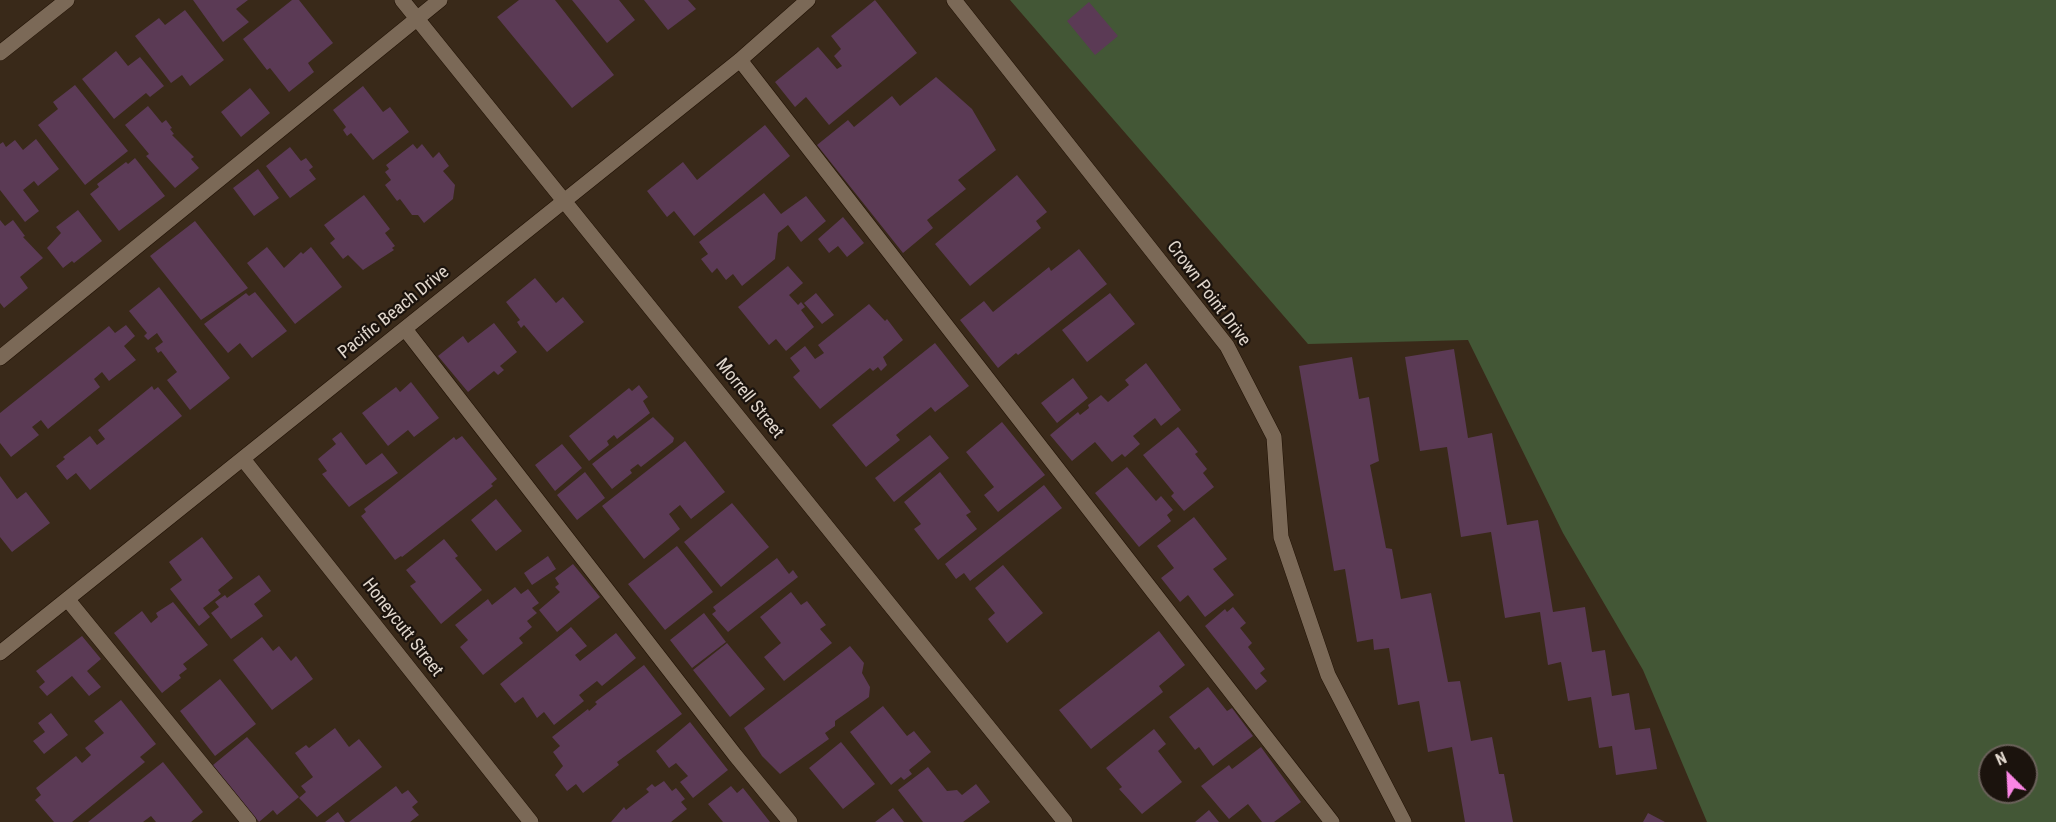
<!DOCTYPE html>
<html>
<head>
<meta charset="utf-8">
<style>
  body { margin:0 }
  #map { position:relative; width:2056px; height:822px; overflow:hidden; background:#392919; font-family:"Roboto Condensed",sans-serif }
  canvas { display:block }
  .north { position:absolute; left:1978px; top:744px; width:60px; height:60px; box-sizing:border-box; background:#1b130d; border:2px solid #6a615a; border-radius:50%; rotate:336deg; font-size:16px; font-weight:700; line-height:24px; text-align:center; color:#e1d7cd }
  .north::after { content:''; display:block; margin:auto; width:21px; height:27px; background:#fb86e5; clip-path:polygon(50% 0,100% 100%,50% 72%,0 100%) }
</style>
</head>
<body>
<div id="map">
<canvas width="2056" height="822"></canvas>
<div class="north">N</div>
</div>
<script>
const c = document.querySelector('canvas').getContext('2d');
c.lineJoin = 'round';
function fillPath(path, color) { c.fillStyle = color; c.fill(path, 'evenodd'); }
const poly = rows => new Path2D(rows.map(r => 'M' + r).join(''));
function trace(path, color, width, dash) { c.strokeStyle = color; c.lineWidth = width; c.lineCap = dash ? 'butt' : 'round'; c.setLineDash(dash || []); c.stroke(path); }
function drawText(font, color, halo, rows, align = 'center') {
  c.font = font + ' "Roboto Condensed",sans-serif'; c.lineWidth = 4.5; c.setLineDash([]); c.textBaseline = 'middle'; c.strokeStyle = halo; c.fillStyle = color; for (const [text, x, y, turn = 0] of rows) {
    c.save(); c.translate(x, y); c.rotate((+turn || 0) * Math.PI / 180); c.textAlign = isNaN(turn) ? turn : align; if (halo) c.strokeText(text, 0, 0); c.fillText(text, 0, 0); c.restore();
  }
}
fillPath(poly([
  [1010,0,2056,0,2056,822,1707,822,1643,670,1563,533,1468,340,1308,344],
  [1990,756,2026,756,2026,792,1990,792]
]), '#435736');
fillPath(poly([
  [193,0,248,0,236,9,249,22,223,42],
  [292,0,299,0,333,43,308,63,314,72,289,92,270,68,267,70,243,39],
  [519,0,555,0,614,75,572,108,497,17],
  [572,0,619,0,635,20,607,43],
  [644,0,688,0,696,9,668,30],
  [875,0,917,53,829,125,806,97,795,107,775,82,818,47,837,69,842,66,834,56,841,49,831,36],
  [1089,2,1118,36,1095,55,1067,21],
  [185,10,224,60,190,86,182,75,171,83,135,36,159,18,165,25],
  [116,51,128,66,140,57,164,86,150,97,146,93,114,119,82,79],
  [936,77,972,109,996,150,958,180,966,189,927,220,933,228,903,253,817,145,848,120,854,127,892,96,900,106],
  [75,85,128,151,85,185,38,125,58,109,53,102],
  [363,86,383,112,390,107,409,132,373,160,351,133,347,136,343,130,346,127,333,110],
  [250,88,270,113,241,137,221,112],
  [148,106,162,123,166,120,172,128,170,129,174,134,172,135,194,157,191,159,199,168,175,188,146,156,149,154,125,125],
  [765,125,790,156,694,236,674,211,667,217,647,191,683,162,697,180],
  [36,139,59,169,38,186,34,181,23,190,39,211,25,222,0,190,0,144,3,142,6,147,15,140,23,150],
  [413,144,417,149,422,144,433,158,439,152,449,166,443,171,455,185,453,199,424,223,418,215,412,215,400,199,397,201,385,185,391,180,385,172,389,169,386,165],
  [290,147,301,161,306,158,313,167,309,170,316,179,290,198,266,166],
  [135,158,165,196,119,231,90,194,99,187,97,184,126,162,128,164],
  [258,169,279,198,254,216,233,188],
  [1017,175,1047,212,1036,221,1041,228,970,286,935,244],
  [764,193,781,214,806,196,826,221,801,242,788,225,778,233,775,259,742,286,733,274,726,280,717,268,712,273,701,259,708,254,699,242],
  [364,195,390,229,385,233,395,246,392,248,394,250,363,270,348,255,343,259,330,243,335,239,324,225],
  [78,210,102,241,74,263,72,261,63,268,47,248,61,233,56,227],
  [843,217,864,243,847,257,838,246,829,253,818,239],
  [0,220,5,226,13,220,25,236,23,237,43,258,20,277,28,288,4,308,0,303],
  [195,221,248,288,201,320,150,256],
  [267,247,284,268,301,252,303,254,311,247,342,287,295,324,247,263],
  [1079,249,1107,284,1018,355,1016,353,998,368,960,320,984,301,993,312,1049,267,1051,271],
  [788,266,803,283,789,295,798,305,801,302,805,307,801,310,814,327,786,351,776,339,769,345,738,307],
  [535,278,556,303,563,297,584,322,547,352,524,325,521,328,517,322,520,320,506,302],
  [159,287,230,378,190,410,167,380,177,372,161,351,158,353,155,348,163,342,157,333,148,340,144,336,147,333,129,311],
  [255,292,287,331,252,358,240,343,228,353,204,324,246,293,249,296],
  [816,293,834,315,822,324,804,303],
  [1110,293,1135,324,1087,362,1062,330],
  [869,304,885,321,887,319,903,340,883,357,887,365,881,371,878,367,873,371,870,368,820,409,793,377,800,371,790,358,805,346,815,359,824,353,818,345],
  [494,323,517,352,500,366,504,370,498,375,494,371,468,392,438,356,463,336,468,343],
  [126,325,135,336,124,346,136,360,109,381,102,372,94,379,100,387,48,429,41,420,32,427,39,435,11,457,0,443,0,413,109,326,115,333],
  [935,343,969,386,935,412,931,407,896,435,900,440,866,467,832,425],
  [1454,349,1468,438,1492,433,1507,525,1538,520,1553,612,1585,607,1592,652,1605,650,1612,696,1629,693,1635,730,1650,728,1657,769,1616,775,1612,746,1599,748,1591,697,1568,701,1561,662,1548,665,1540,612,1505,618,1491,532,1461,537,1447,447,1420,451,1405,357],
  [1352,357,1359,399,1369,397,1379,461,1370,465,1386,548,1392,549,1401,599,1431,593,1448,682,1460,681,1471,741,1492,737,1499,774,1504,774,1513,822,1465,822,1452,747,1428,752,1419,701,1398,705,1389,648,1374,650,1373,639,1357,642,1345,569,1334,571,1299,366],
  [1146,363,1181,410,1161,426,1155,418,1133,436,1140,444,1125,457,1122,454,1112,462,1095,442,1072,461,1050,435,1078,412,1080,415,1089,408,1088,405,1101,395,1108,402,1129,385,1125,380],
  [1073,378,1088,398,1057,423,1041,403],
  [411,382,439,418,414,437,408,430,388,446,362,413,396,387,400,392],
  [639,385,648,397,643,401,650,413,617,439,614,435,607,441,609,445,589,461,569,436,629,388,632,391],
  [152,386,154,390,158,387,182,416,90,490,76,473,67,480,56,466,65,459,63,457,90,436,97,445,105,439,98,430],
  [653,417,674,438,673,442,641,467,638,464,630,470,632,473,612,489,592,464],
  [1002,422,1045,475,998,512,984,495,994,487,966,452],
  [1178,427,1198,452,1195,454,1207,469,1203,473,1214,487,1184,511,1171,496,1174,493,1143,455],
  [341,432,366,465,382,453,398,473,349,507,322,474,327,471,318,459,336,444,332,439],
  [930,435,949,458,894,502,875,478],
  [462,436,497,479,491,484,493,486,402,557,401,556,395,560,361,516,366,512,364,509,454,437,456,440],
  [685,441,725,492,691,519,680,505,669,514,680,529,644,559,602,506],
  [562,444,582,468,555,491,535,465],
  [1127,467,1156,501,1161,496,1173,510,1167,515,1171,521,1139,547,1095,493],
  [585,472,605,498,577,520,557,495],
  [940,472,971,512,966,515,977,529,938,560,914,529,921,524,904,502],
  [0,476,17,499,26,492,50,523,12,552,0,537],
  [1044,485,1062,508,970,581,964,573,956,579,945,564],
  [496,499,522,531,496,551,471,520],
  [732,503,769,547,721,587,684,542],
  [1194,517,1227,559,1213,569,1234,595,1205,617,1188,595,1180,602,1161,578,1174,568,1157,546],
  [202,537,233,578,218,590,221,594,203,608,210,617,199,626,170,589,182,580,169,562],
  [444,539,458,556,455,558,482,590,441,624,410,586,416,582,406,570],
  [677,546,713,592,665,630,628,584],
  [548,556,556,569,532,585,524,573],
  [777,558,789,574,793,570,798,577,728,632,712,614,716,611,713,607],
  [573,564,600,597,557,632,539,610,560,592,555,587,559,584,555,578],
  [1003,565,1043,613,1007,643,988,619,995,613,975,588],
  [259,575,271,591,254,604,263,616,231,639,211,613,219,607,215,602,225,595,227,598],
  [515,587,521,594,528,589,539,603,532,608,537,613,527,621,532,627,519,638,523,643,483,675,460,647,468,640,455,625,488,599,492,605],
  [791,592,801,605,807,601,826,625,820,629,832,643,784,681,764,657,781,643,760,617],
  [173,602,208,645,183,664,187,669,179,675,181,678,162,693,114,633,142,611,151,623,158,617,156,613],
  [1233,607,1246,623,1240,628,1252,643,1248,647,1265,669,1260,673,1267,681,1256,690,1205,626,1225,609,1227,612],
  [704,613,726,642,692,668,670,640],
  [571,627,587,646,575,655,580,661,616,633,636,658,602,686,597,681,579,695,584,701,554,725,544,712,537,718,523,697,515,703,500,684],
  [1159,631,1185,665,1159,686,1163,692,1091,749,1059,710],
  [82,636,101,659,87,671,101,687,89,696,72,676,47,696,39,687,45,682,36,671],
  [262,637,273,651,279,646,291,661,296,656,313,679,272,710,233,660],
  [727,643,765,689,730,717,693,670],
  [850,646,864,663,862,673,870,687,869,697,835,721,835,726,825,733,829,739,780,774,762,756,744,728],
  [644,665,682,714,617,762,619,765,583,793,576,784,567,791,555,775,563,766,553,752,560,746,552,737,588,709,589,711,597,704,595,702],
  [220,679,256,724,215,756,180,711],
  [1208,687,1227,711,1232,708,1253,736,1213,766,1199,747,1195,750,1169,717],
  [121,700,156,744,140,757,145,762,72,822,54,822,35,800,41,795,36,788,76,756,82,763,91,755,85,748,104,733,94,721],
  [883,706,907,736,914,731,931,752,909,770,912,774,904,780,901,777,891,785,850,732],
  [51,713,68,735,44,754,33,741,45,732,38,723],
  [690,722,728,770,693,798,680,782,688,776,676,763,669,768,656,751],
  [335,728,349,747,359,739,382,767,317,817,299,798,306,792,301,786,313,777,295,753,306,745,309,748],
  [1154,729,1166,744,1158,751,1182,782,1142,814,1119,789,1122,787,1106,768],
  [247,737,299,797,277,815,273,810,259,822,213,765],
  [841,742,875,784,843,809,809,768],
  [1261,747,1301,802,1274,822,1262,822,1248,804,1229,819,1201,786,1229,765,1232,769],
  [163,762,203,812,191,822,156,822,151,816,143,822,88,822],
  [928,767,947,791,957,790,962,795,976,784,990,802,963,822,923,822,898,790],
  [664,781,672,791,676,788,685,799,681,802,687,809,671,822,611,822,624,807,626,810,649,792,646,789,652,784,655,787],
  [396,786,402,794,408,790,418,802,412,807,419,815,410,822,349,822],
  [731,786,737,793,743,788,770,822,723,822,708,804],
  [893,808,904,822,875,822],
  [1209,810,1219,822,1195,822],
  [338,812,345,822,325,822],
  [1648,813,1665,822,1643,822]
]), '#5b3a55');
const minor = poly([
  [402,0,1065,822],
  [954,0,1227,346,1274,437,1281,537,1328,675,1404,822],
  [0,53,67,0],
  [740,60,1332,822],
  [405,329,735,755,790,822],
  [0,358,440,0],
  [243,459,531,822],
  [68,600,249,822],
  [0,653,740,60,808,0]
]);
trace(minor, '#201104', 16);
trace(minor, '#7b6957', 15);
drawText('18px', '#e1d7cd', '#1b130d', [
  ["Crown Point Drive",1208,294,53],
  ["Pacific Beach Drive",394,313,-39],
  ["Morrell Street",749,399,51],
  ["Honeycutt Street",402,628,52]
]);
</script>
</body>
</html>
